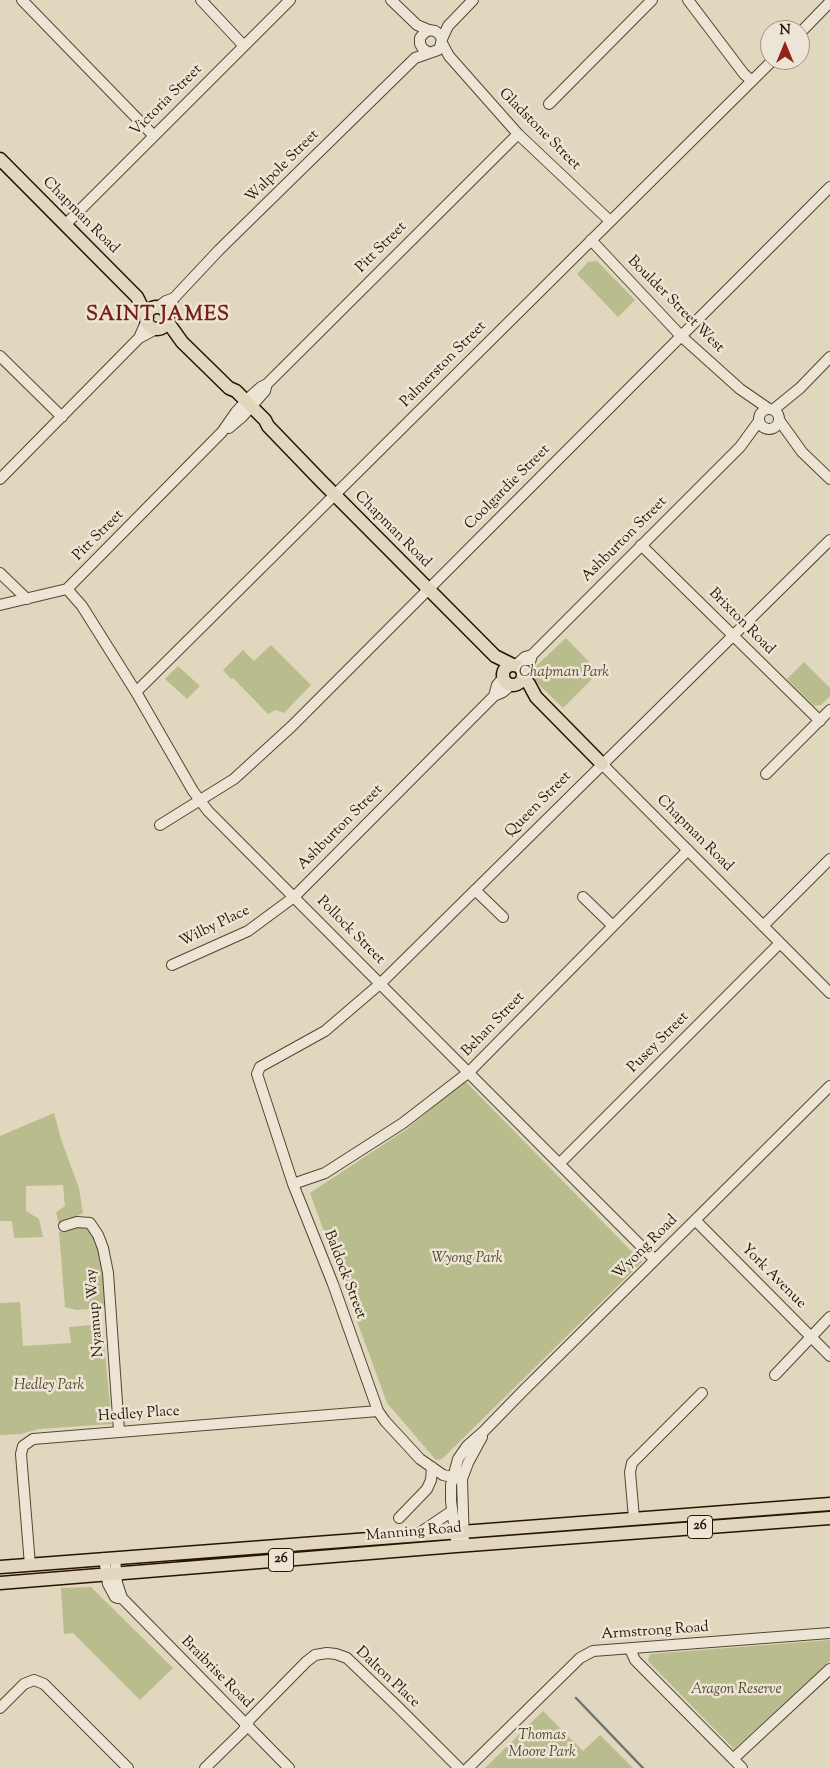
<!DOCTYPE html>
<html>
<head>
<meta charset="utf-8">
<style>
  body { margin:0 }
  #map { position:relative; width:830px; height:1768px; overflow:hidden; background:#e1d7be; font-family:"Sorts Mill Goudy",serif }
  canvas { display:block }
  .north { position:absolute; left:760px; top:20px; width:50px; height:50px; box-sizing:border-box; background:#ece5d5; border:1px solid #9e9180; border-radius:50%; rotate:0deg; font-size:14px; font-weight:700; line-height:20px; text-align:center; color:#281401 }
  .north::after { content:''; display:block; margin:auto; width:18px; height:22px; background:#8f2418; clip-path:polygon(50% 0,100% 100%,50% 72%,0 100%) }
</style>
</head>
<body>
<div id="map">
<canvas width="830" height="1768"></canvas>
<div class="north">N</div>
</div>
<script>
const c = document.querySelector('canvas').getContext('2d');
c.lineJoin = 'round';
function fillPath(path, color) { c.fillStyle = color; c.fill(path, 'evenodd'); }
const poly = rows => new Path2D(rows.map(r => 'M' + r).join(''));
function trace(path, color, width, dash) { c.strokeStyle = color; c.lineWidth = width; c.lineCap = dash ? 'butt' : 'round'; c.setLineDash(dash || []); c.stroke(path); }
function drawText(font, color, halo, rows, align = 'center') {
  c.font = font + ' "Sorts Mill Goudy",serif'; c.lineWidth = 5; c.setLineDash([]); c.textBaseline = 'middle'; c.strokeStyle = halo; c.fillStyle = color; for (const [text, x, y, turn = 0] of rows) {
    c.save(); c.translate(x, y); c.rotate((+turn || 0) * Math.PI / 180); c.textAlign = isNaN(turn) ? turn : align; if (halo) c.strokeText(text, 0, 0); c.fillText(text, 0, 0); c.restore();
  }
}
fillPath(poly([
  [597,261,635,300,618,317,577,274,588,262],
  [566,638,599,672,563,708,535,681,533,677,535,667],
  [271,645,311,685,284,713,276,710,268,714,233,678,231,679,223,670,243,650,254,661],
  [804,662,830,688,830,696,821,705,814,706,787,679],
  [178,666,200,686,187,699,165,679],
  [465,1081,642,1262,442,1459,436,1460,387,1403,310,1193,407,1129],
  [54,1113,61,1139,79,1188,83,1213,59,1225,56,1212,65,1206,63,1185,26,1186,26,1211,39,1219,43,1237,14,1238,12,1221,0,1221,0,1136],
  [80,1225,88,1227,95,1239,102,1262,106,1308,76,1310,65,1307,59,1232],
  [20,1302,23,1346,71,1343,69,1327,102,1324,112,1424,39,1429,21,1434,0,1435,0,1303],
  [91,1587,173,1668,140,1700,73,1633,64,1634,61,1588],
  [830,1640,830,1661,734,1749,648,1661,650,1654],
  [543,1711,583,1751,600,1735,633,1768,485,1768]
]), '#b9bc8c');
trace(poly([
  [576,1698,643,1768]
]), '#6b7671', 2.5);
const minor = poly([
  [22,0,154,136],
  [201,0,244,46],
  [391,0,417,25,429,30],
  [688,0,744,74,752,81],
  [800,33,830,2],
  [442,39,448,26,473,0],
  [442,43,449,56,518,134,610,221],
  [549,104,652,0],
  [65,225,290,0],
  [591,240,681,336,740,389,769,409],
  [158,307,166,301,174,298],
  [167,313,174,298,219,250,415,58,438,50,440,47,442,39,439,34,435,31,429,30,424,33,420,38,420,44,423,49,428,52],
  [139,338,158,328],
  [0,356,62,417],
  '759 419a10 10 0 1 1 20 0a10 10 0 1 1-20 0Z',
  [773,410,800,388,830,357],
  [779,420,802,452,830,479],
  [229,428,242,417,265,391,266,387],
  [0,479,139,338,147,320],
  [641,545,820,721],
  [0,573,27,599],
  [67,589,82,606,136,692,193,791,208,811,655,1260],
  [0,605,67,589,222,432,236,412,251,396,261,387,267,384,518,134],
  [516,665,525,657,532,655,740,447,759,421],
  [523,673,530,662,532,655],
  [136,692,773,60],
  [494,696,497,685,503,678],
  [602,764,830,993],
  [766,774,830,710],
  [160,825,234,779,292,726,830,187],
  [475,890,503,917],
  [583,897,613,926],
  [763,926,830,859],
  [172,965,248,931,294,897,494,696,503,692,511,685],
  [560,1163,780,943],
  [293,1184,325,1173,403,1123,469,1072,688,850],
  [695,1220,830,1356],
  [64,1226,77,1222,90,1223,98,1235,103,1248,108,1273,119,1431],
  [775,1375,830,1317],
  [462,1479,443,1475,420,1459,385,1421,378,1411,333,1284,293,1184,257,1074,260,1067,325,1031,381,983,830,540],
  [399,1518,427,1489,431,1480,432,1467],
  [634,1518,630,1472,632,1463,702,1393],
  [418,1534,452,1511],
  [456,1539,451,1501,451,1485,458,1459,467,1446,484,1431,521,1393,830,1086],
  [464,1545,462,1479,468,1463,482,1437],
  [104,1558,108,1584,115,1597,118,1598],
  [115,1558,117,1583,122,1598,289,1768],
  [30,1565,21,1454,23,1446,33,1439,378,1411],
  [630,1649,635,1660,742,1768],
  [0,1708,24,1684,34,1680,44,1684,128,1768],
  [733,1759,830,1669],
  [205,1768,243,1731,250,1719,306,1662,315,1655,327,1653,336,1654,347,1658,397,1706,459,1768],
  [468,1768,580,1658,593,1651,830,1633]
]);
const major = poly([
  [0,159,137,297,147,317],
  '146 318a11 11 0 1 1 22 0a11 11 0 1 1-22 0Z',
  [167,321,182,342,229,388,236,391,265,420,268,426,322,482,495,656,513,665],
  '503 675a10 10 0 1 1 20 0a10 10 0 1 1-20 0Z',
  [523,678,529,684,536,697,602,764],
  [0,1567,830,1504],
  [0,1583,456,1546,830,1518]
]);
trace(minor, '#564530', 12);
trace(major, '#281401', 15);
trace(minor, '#ece5d5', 10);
trace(major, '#e1d7be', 12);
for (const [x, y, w] of [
  [700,1527,25],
  [281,1560,25]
]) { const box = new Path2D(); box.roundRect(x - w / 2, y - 11.5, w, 23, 4); c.fillStyle = '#ece5d5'; c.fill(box); trace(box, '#281401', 1); }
drawText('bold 14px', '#281401', null, [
  ["26",700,1527],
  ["26",281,1560]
]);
drawText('15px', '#281401', '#ece5d5', [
  ["Victoria Street",167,101,-45],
  ["Gladstone Street",539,130,45],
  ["Walpole Street",283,167,-45],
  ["Chapman Road",80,216,45],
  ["Pitt Street",382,248,-45],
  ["Boulder Street West",675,305,45],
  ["Palmerston Street",444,365,-45],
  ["Coolgardie Street",508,488,-45],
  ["Chapman Road",392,530,45],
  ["Pitt Street",99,536,-45],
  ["Ashburton Street",625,540,-45],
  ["Brixton Road",741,622,45],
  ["Queen Street",539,805,-45],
  ["Ashburton Street",341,828,-45],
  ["Chapman Road",694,834,45],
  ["Wilby Place",215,927,-26],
  ["Pollock Street",350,931,45],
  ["Behan Street",494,1025,-46],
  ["Pusey Street",659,1043,-45],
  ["Wyong Road",646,1248,-45],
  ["Baldock Street",344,1275,69],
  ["York Avenue",773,1277,45],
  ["Nyamup Way",96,1313,-95],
  ["Hedley Place",139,1415,-4],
  ["Manning Road",414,1533,-5],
  ["Armstrong Road",655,1632,-4],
  ["Braibrise Road",216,1673,45],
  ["Dalton Place",387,1678,43]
]);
drawText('italic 15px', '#54462b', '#ece5d5', [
  ["Chapman Park",564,673],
  ["Wyong Park",467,1259],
  ["Hedley Park",49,1386],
  ["Aragon Reserve",736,1690],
  ["Thomas",542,1736],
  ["Moore Park",542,1753]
]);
c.letterSpacing = '1px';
drawText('bold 20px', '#7a1f14', '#ece5d5', [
  ["SAINT JAMES",158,317]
]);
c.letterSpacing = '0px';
</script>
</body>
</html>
